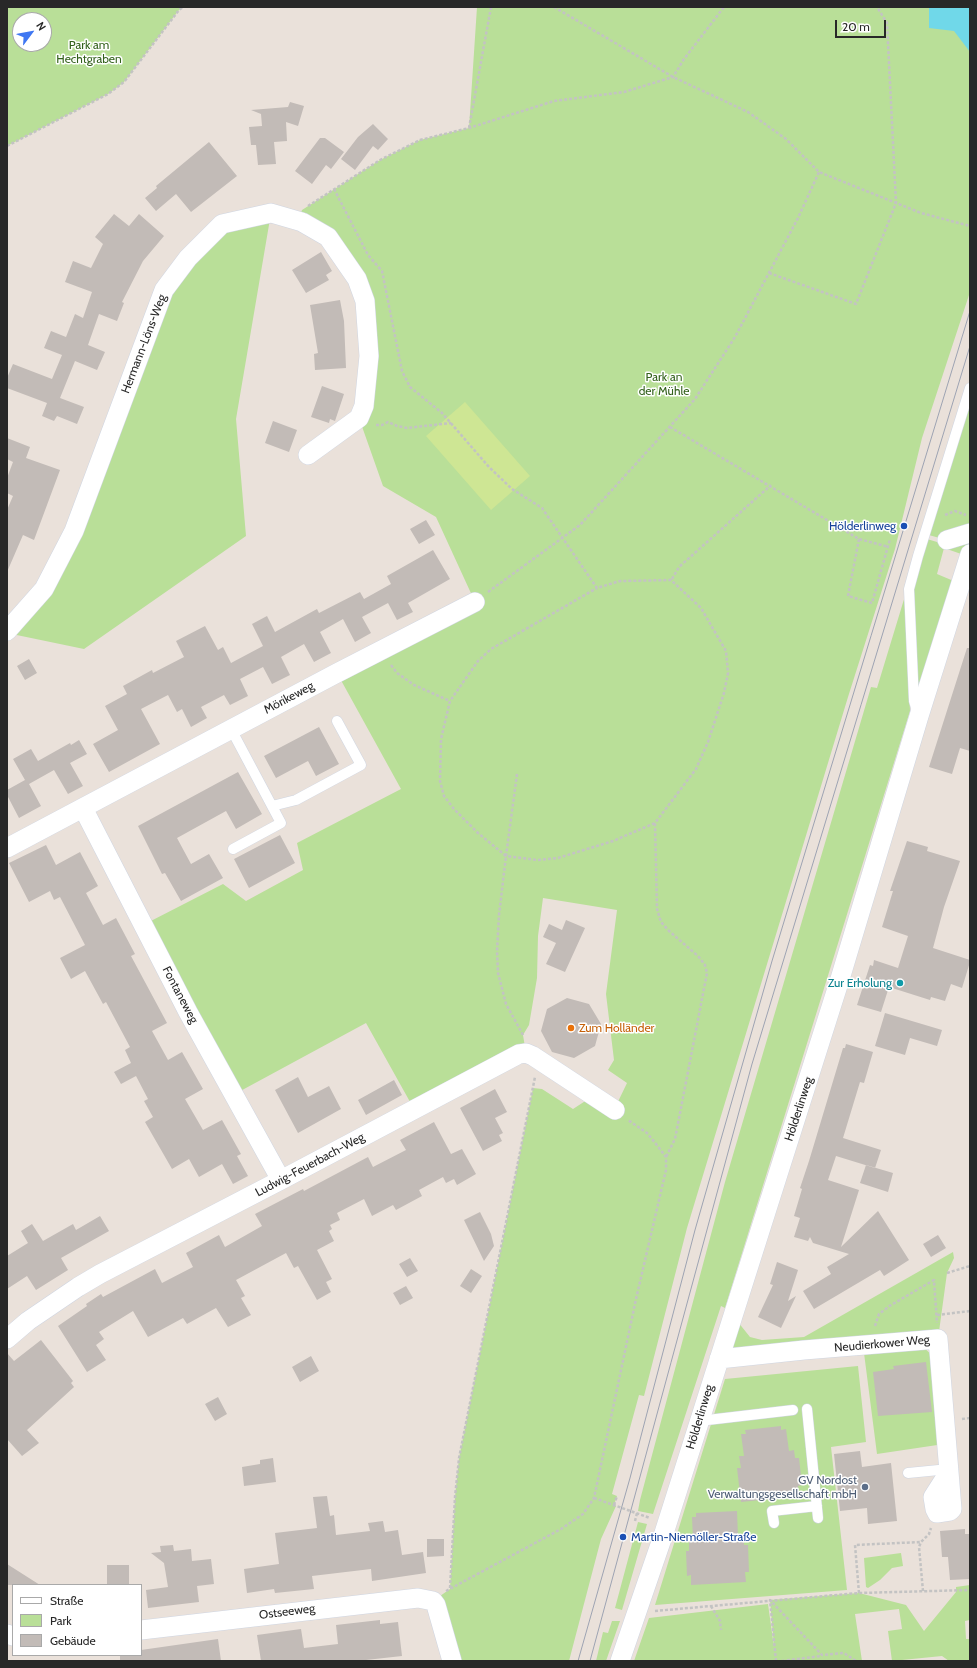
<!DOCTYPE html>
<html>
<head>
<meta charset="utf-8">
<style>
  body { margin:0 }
  #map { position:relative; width:977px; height:1668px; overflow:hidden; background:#eae1da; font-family:Cabin,sans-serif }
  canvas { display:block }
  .frame { position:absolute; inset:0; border:8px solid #282828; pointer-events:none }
  .legend { position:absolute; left:12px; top:1584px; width:130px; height:72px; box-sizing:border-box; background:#fff; border:1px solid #a9a9a9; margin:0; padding:5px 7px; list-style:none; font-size:12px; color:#282828 }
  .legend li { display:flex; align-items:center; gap:8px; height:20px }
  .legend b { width:20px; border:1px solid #a9a9a9 }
  .north { position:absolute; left:12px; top:12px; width:40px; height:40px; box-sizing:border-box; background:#fff; border:1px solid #a9a9a9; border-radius:50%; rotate:58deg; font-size:11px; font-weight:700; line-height:16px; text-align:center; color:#282828 }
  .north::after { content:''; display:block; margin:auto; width:14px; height:18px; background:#3f77f2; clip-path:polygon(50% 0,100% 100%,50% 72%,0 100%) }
  .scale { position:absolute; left:835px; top:20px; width:51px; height:18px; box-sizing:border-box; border:2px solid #282828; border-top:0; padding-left:5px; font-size:12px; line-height:14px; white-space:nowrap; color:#282828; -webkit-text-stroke:3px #fff; paint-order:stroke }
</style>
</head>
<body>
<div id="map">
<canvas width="977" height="1668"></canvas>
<div class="frame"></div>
<ul class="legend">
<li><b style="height:5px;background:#fff"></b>Straße</li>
<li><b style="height:11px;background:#b9df98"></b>Park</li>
<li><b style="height:11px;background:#c2bbb7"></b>Gebäude</li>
</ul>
<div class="north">N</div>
<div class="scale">20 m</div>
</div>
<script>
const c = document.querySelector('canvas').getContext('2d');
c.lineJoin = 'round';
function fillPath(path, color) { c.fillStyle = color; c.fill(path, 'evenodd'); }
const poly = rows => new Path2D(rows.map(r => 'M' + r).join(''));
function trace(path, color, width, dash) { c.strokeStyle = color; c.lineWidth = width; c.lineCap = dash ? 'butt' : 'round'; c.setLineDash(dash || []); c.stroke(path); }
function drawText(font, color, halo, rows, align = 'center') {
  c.font = font + ' Cabin,sans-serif'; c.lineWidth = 3; c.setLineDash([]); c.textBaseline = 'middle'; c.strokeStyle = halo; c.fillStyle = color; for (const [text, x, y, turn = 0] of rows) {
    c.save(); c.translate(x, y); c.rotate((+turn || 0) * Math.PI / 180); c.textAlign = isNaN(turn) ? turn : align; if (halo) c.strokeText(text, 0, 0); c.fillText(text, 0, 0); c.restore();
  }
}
fillPath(poly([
  [7,7,183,7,179,10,124,82,108,94,7,146],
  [20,20,44,20,44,44,20,44],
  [477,7,970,7,970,292,922,438,895,549,848,697,687,1228,644,1396,639,1395,612,1494,617,1496,614,1505,616,1506,601,1539,569,1661,452,1661,433,1601,450,1589,455,1497,459,1458,533,1088,542,1089,573,1109,593,1096,614,1110,627,1083,608,1070,614,1060,606,994,617,910,543,898,538,936,537,978,529,1025,523,1035,526,1053,414,1109,366,1023,233,1095,143,925,223,884,246,901,303,870,297,843,401,789,337,673,475,602,436,517,383,486,359,418,365,301,300,216,302,210,380,160,420,140,469,128],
  [271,213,236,419,246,536,84,649,7,633,44,589,164,290,222,224],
  [970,404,970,533,947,540,925,534],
  [927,539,947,545,970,539,964,555,944,548,937,574,956,582,917,699,912,589],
  [905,596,910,711,725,1308,721,1306,653,1514,638,1511,640,1500,725,1182,871,687,877,688],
  [953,1252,954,1258,947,1273,938,1339,727,1358,738,1322,750,1337,762,1340,804,1337],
  [923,1347,933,1356,944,1444,877,1454,864,1353],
  [858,1366,866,1442,831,1447,847,1590,655,1605,725,1379],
  [638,1522,647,1524,622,1610,615,1608],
  [901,1553,903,1566,892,1568,880,1580,868,1588,866,1587,864,1558],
  [970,1585,970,1620,965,1621,966,1639,970,1639,970,1661,949,1661,942,1656,892,1661,888,1631,902,1629,899,1609,855,1614,862,1661,634,1661,649,1618,768,1604,774,1647,770,1600,859,1593,906,1605,924,1631,956,1592,956,1587],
  [612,1621,620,1621,606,1661,596,1661,603,1632,608,1633]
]), '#b9df98');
fillPath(poly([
  [465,402,530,476,491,510,426,436]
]), '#cee694');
fillPath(poly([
  [929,7,970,7,970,52,954,31,929,28]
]), '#70d8e9');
fillPath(poly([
  [290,102,304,106,298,126,286,122,287,141,274,142,276,164,258,165,256,145,251,145,249,127,262,126,261,114,251,110,288,107],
  [373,124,388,139,378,150,373,146,355,170,341,159,358,137],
  [320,138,325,138,344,152,331,169,326,165,312,184,295,171],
  [209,142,237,176,191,212,176,194,156,211,145,198,157,188,156,186],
  [114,214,129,226,139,214,164,236,143,261,122,302,124,303,117,321,99,314,88,345,105,352,97,370,75,361,60,398,84,407,77,424,57,416,54,421,42,416,47,403,7,388,7,378,13,364,52,379,62,355,44,348,51,331,66,337,75,314,83,318,92,292,65,282,73,261,91,268,103,244,95,237],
  [321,252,332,271,326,275,329,280,306,293,292,270],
  [340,300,344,321,346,368,315,370,314,354,318,353,310,305],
  [322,386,344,394,335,421,330,419,329,423,311,417],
  [273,421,297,430,289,452,265,443],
  [7,438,30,447,26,458,60,470,34,540,23,535,7,572,7,510,13,496,7,493,7,478,13,462,7,459],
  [426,520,435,535,419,544,410,529],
  [433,550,450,579,408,603,413,612,397,620,388,603,362,617,371,633,355,642,343,619,320,632,331,653,314,662,304,644,281,657,290,675,272,684,263,667,240,679,248,696,230,705,224,695,201,707,207,718,191,727,182,709,177,712,168,695,141,709,160,744,109,772,93,744,118,730,105,706,127,694,123,686,152,670,153,673,184,657,176,641,205,626,218,650,223,647,231,663,263,646,252,624,267,616,275,632,317,609,319,613,360,592,364,599,391,584,387,576],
  [967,648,970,648,970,751,960,748,952,774,929,767],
  [29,659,37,673,25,680,17,666],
  [319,727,339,764,316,776,308,761,276,778,264,756],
  [79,740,87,754,70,763,83,786,68,794,54,770,29,784,41,806,19,818,7,795,7,790,25,780,13,759,31,749,38,761,70,743,71,745],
  [238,772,262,814,236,829,226,811,177,838,191,864,209,854,223,878,181,901,165,873,162,874,138,826],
  [280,835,295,863,249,888,234,859],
  [907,841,928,847,927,851,960,861,944,907,933,948,970,960,970,962,962,988,951,984,945,1001,931,997,930,1000,889,987,881,1012,857,1005,870,965,873,966,874,960,898,968,908,936,882,927,893,891,890,891],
  [46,845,56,865,80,852,98,886,86,893,103,925,116,918,135,954,131,956,167,1023,152,1031,168,1060,182,1052,203,1089,185,1099,203,1130,222,1120,241,1154,237,1156,248,1176,233,1184,222,1164,199,1177,189,1159,172,1169,145,1122,153,1117,144,1101,148,1099,136,1076,121,1084,114,1072,131,1063,125,1050,130,1047,106,1002,103,1004,85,971,71,979,60,958,85,945,60,897,54,900,50,891,29,902,9,863],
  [566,920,585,928,565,972,546,964,556,943,543,937,549,924,562,930],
  [567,998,589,1004,601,1024,595,1046,574,1058,552,1052,541,1031,547,1009],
  [885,1013,942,1030,937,1046,910,1038,905,1055,875,1046],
  [846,1044,873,1052,864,1083,860,1082,843,1138,881,1150,875,1168,836,1156,828,1180,859,1190,841,1247,878,1211,909,1260,884,1276,880,1270,814,1309,803,1291,831,1274,827,1267,849,1254,813,1243,810,1237,808,1241,794,1237,800,1218,794,1216,802,1189,800,1188,809,1161,843,1048,845,1048],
  [298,1077,308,1097,329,1086,341,1109,298,1133,275,1090],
  [394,1080,402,1095,366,1115,358,1100],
  [495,1089,507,1112,495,1118,503,1133,499,1135,502,1141,483,1151,460,1108],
  [434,1122,451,1154,462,1149,476,1174,457,1185,454,1179,446,1183,443,1177,419,1190,422,1196,396,1210,393,1205,372,1216,364,1199,337,1213,340,1220,330,1225,332,1229,329,1231,334,1241,317,1250,332,1279,326,1282,331,1292,317,1300,298,1266,294,1268,286,1253,236,1280,245,1296,241,1298,251,1315,228,1327,216,1308,187,1324,183,1318,148,1337,133,1311,99,1332,104,1339,96,1345,106,1360,87,1372,58,1326,87,1306,86,1304,101,1294,103,1297,155,1269,162,1283,193,1267,186,1253,219,1235,225,1247,262,1226,255,1214,303,1189,304,1191,368,1157,373,1167,406,1150,400,1140],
  [866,1165,893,1173,888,1192,860,1183],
  [480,1212,491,1234,494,1246,484,1261,464,1220],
  [100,1216,109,1231,61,1258,68,1270,36,1290,27,1276,7,1289,7,1256,28,1243,21,1231,32,1224,43,1241,73,1224,76,1230],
  [938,1235,946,1248,931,1257,923,1244],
  [410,1258,418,1271,407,1277,399,1264],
  [777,1262,798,1270,788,1301,796,1296,781,1328,758,1317,773,1285,770,1284],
  [471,1269,482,1276,471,1293,460,1286],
  [406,1286,413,1298,400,1305,393,1293],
  [41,1340,73,1381,71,1383,74,1387,27,1430,39,1443,22,1456,7,1439,7,1353,14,1361],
  [311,1356,319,1371,300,1382,292,1367],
  [926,1362,932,1412,878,1416,873,1372,894,1369,893,1366],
  [218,1397,227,1414,215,1421,205,1404],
  [781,1426,781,1430,786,1429,789,1451,794,1450,795,1458,799,1458,802,1485,798,1486,799,1496,741,1502,737,1468,741,1468,739,1456,744,1456,741,1434,746,1434,745,1430],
  [860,1451,862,1467,891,1463,897,1521,868,1524,867,1508,840,1511,834,1454],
  [273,1458,276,1482,244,1486,242,1467,260,1464,260,1460],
  [327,1496,330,1516,334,1515,336,1535,370,1531,368,1523,383,1521,385,1532,398,1530,402,1555,423,1552,426,1573,372,1581,371,1569,312,1576,314,1589,275,1593,274,1589,247,1593,244,1569,279,1564,275,1533,317,1528,313,1497],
  [737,1511,738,1537,744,1537,744,1545,748,1545,749,1572,745,1572,746,1582,691,1585,691,1575,687,1576,686,1551,689,1551,689,1540,693,1539,692,1517,696,1517,696,1513],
  [965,1529,965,1534,970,1534,970,1579,950,1580,948,1557,942,1557,940,1531],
  [427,1539,444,1539,444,1556,427,1557],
  [173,1545,174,1551,191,1549,192,1561,211,1559,214,1584,197,1586,199,1602,148,1608,146,1590,168,1587,164,1563,151,1553,161,1552,160,1546],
  [7,1564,40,1585,7,1585],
  [107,1565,129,1565,129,1585,107,1585],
  [380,1620,380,1624,398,1622,402,1656,366,1660,367,1661,261,1661,257,1635,301,1629,304,1648,338,1644,336,1625],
  [218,1639,221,1661,120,1661,120,1655,141,1655,141,1650]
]), '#c2bbb7');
const service = poly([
  [918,714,914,701,909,589,918,556,970,388],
  [231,729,281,823,233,849],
  [272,806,296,800,361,765,337,721],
  [807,1409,818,1518],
  [699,1421,793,1410],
  [908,1473,949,1469],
  [774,1523,772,1511,817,1506]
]);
const minor = poly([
  [947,540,970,533],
  [7,631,44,589,74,531,164,290,188,258,222,224,271,213,302,222,328,237,357,279,365,301,369,356,364,406,359,418,308,455],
  [83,808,188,1012,281,1180],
  [7,848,337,673,475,602],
  [7,1339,28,1321,78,1287,100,1274,281,1180,519,1054,526,1053,533,1056,615,1110],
  [719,1359,804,1350,938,1339,949,1472,933,1497,935,1509,937,1513,950,1511,952,1509,949,1472],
  [141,1630,418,1598,433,1601,436,1605,452,1661],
  [7,1634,13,1636],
  [620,1661,664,1533,840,979,919,716,970,554]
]);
trace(service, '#cfd5e1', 11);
trace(minor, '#cfd5e1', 20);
trace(poly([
  [554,7,673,77,748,112,786,139,819,172,921,213,970,226],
  [469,128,491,7],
  [7,146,108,94,124,82,179,10,183,7],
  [334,189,368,255,382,271,402,371,410,387,442,413,489,467,512,489,542,508,597,588,620,581,671,580,701,608,726,651,728,673,724,693,708,742,696,769,655,823,657,909,661,922,669,931,698,956,705,965,707,973,675,1139,666,1157],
  [308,206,380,160,420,140,469,128,554,101,624,92,673,77,684,59,724,7],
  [769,273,856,304,896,203,887,23,877,7],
  [376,425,382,425,388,422,397,426,407,428,451,423],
  [670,427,859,539,889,547],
  [945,515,955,511,966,515],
  [859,539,848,596,872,603,890,539],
  [672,579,679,567,771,485],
  [488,592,580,525,695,399,735,337,798,218,819,172],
  [391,665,397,673,414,685,450,701],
  [517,774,506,856,537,860,558,858,613,841,655,823],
  [523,1035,506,1004,498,973,497,951,499,915,506,856,478,833,454,809,444,796,440,781,441,739,450,701,478,661,491,649,597,588],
  [947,1273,970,1266],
  [937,1315,970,1311],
  [875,1326,879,1314,891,1305,934,1280,937,1323],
  [962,1419,970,1418],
  [594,1498,650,1518],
  [614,1505,617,1496],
  [635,1521,637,1513],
  [681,1536,693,1536],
  [450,1588,455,1497,459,1458,535,1077],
  [446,1591,561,1529,583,1514,594,1498,636,1299,666,1170,666,1157,656,1144,647,1133,628,1120],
  [923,1591,919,1547,921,1542,929,1534,931,1528],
  [859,1593,855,1545,921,1542],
  [711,1606,720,1621,721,1630],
  [655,1611,859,1593,970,1590],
  [776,1661,770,1600,822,1655,844,1653,856,1661],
  [782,1661,821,1656]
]), '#c3c3c3', 2.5, [3, 2]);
trace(service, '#fff', 10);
trace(minor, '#fff', 19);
trace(poly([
  [578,1661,630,1478,695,1230,772,961,970,311],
  [590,1661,752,1064,970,346]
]), '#9da3b2', 1);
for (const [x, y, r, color] of [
  [904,526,4,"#1a4fb4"],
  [900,983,4,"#0f9aa8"],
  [571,1028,4,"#e8710a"],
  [865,1487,4,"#5c6f8a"],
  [623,1537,4,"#1a4fb4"]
]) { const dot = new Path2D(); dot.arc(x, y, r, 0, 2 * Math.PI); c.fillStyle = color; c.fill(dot); trace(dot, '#fff', 1.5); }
drawText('12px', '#33611c', '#fff', [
  ["Park am",89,45],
  ["Hechtgraben",89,59],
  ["Park an",664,377],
  ["der Mühle",664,391]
]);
drawText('12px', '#282828', '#fff', [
  ["Hermann-Löns-Weg",144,344,-69],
  ["Mörikeweg",289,698,-28],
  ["Fontaneweg",180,995,62],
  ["Hölderlinweg",799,1109,-72],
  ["Ludwig-Feuerbach-Weg",310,1165,-28],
  ["Neudierkower Weg",882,1344,-5],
  ["Hölderlinweg",700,1417,-73],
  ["Ostseeweg",287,1612,-7]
]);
drawText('12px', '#164399', '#fff', [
  ["Hölderlinweg",896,526],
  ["Martin-Niemöller-Straße",631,1537,"left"]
], 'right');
drawText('12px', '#0d838f', '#fff', [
  ["Zur Erholung",892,983]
], 'right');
drawText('12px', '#c56008', '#fff', [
  ["Zum Holländer",579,1028]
], 'left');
drawText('12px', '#4e5e75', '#fff', [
  ["GV Nordost",857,1480],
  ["Verwaltungsgesellschaft mbH",857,1494]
], 'right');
</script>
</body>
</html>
